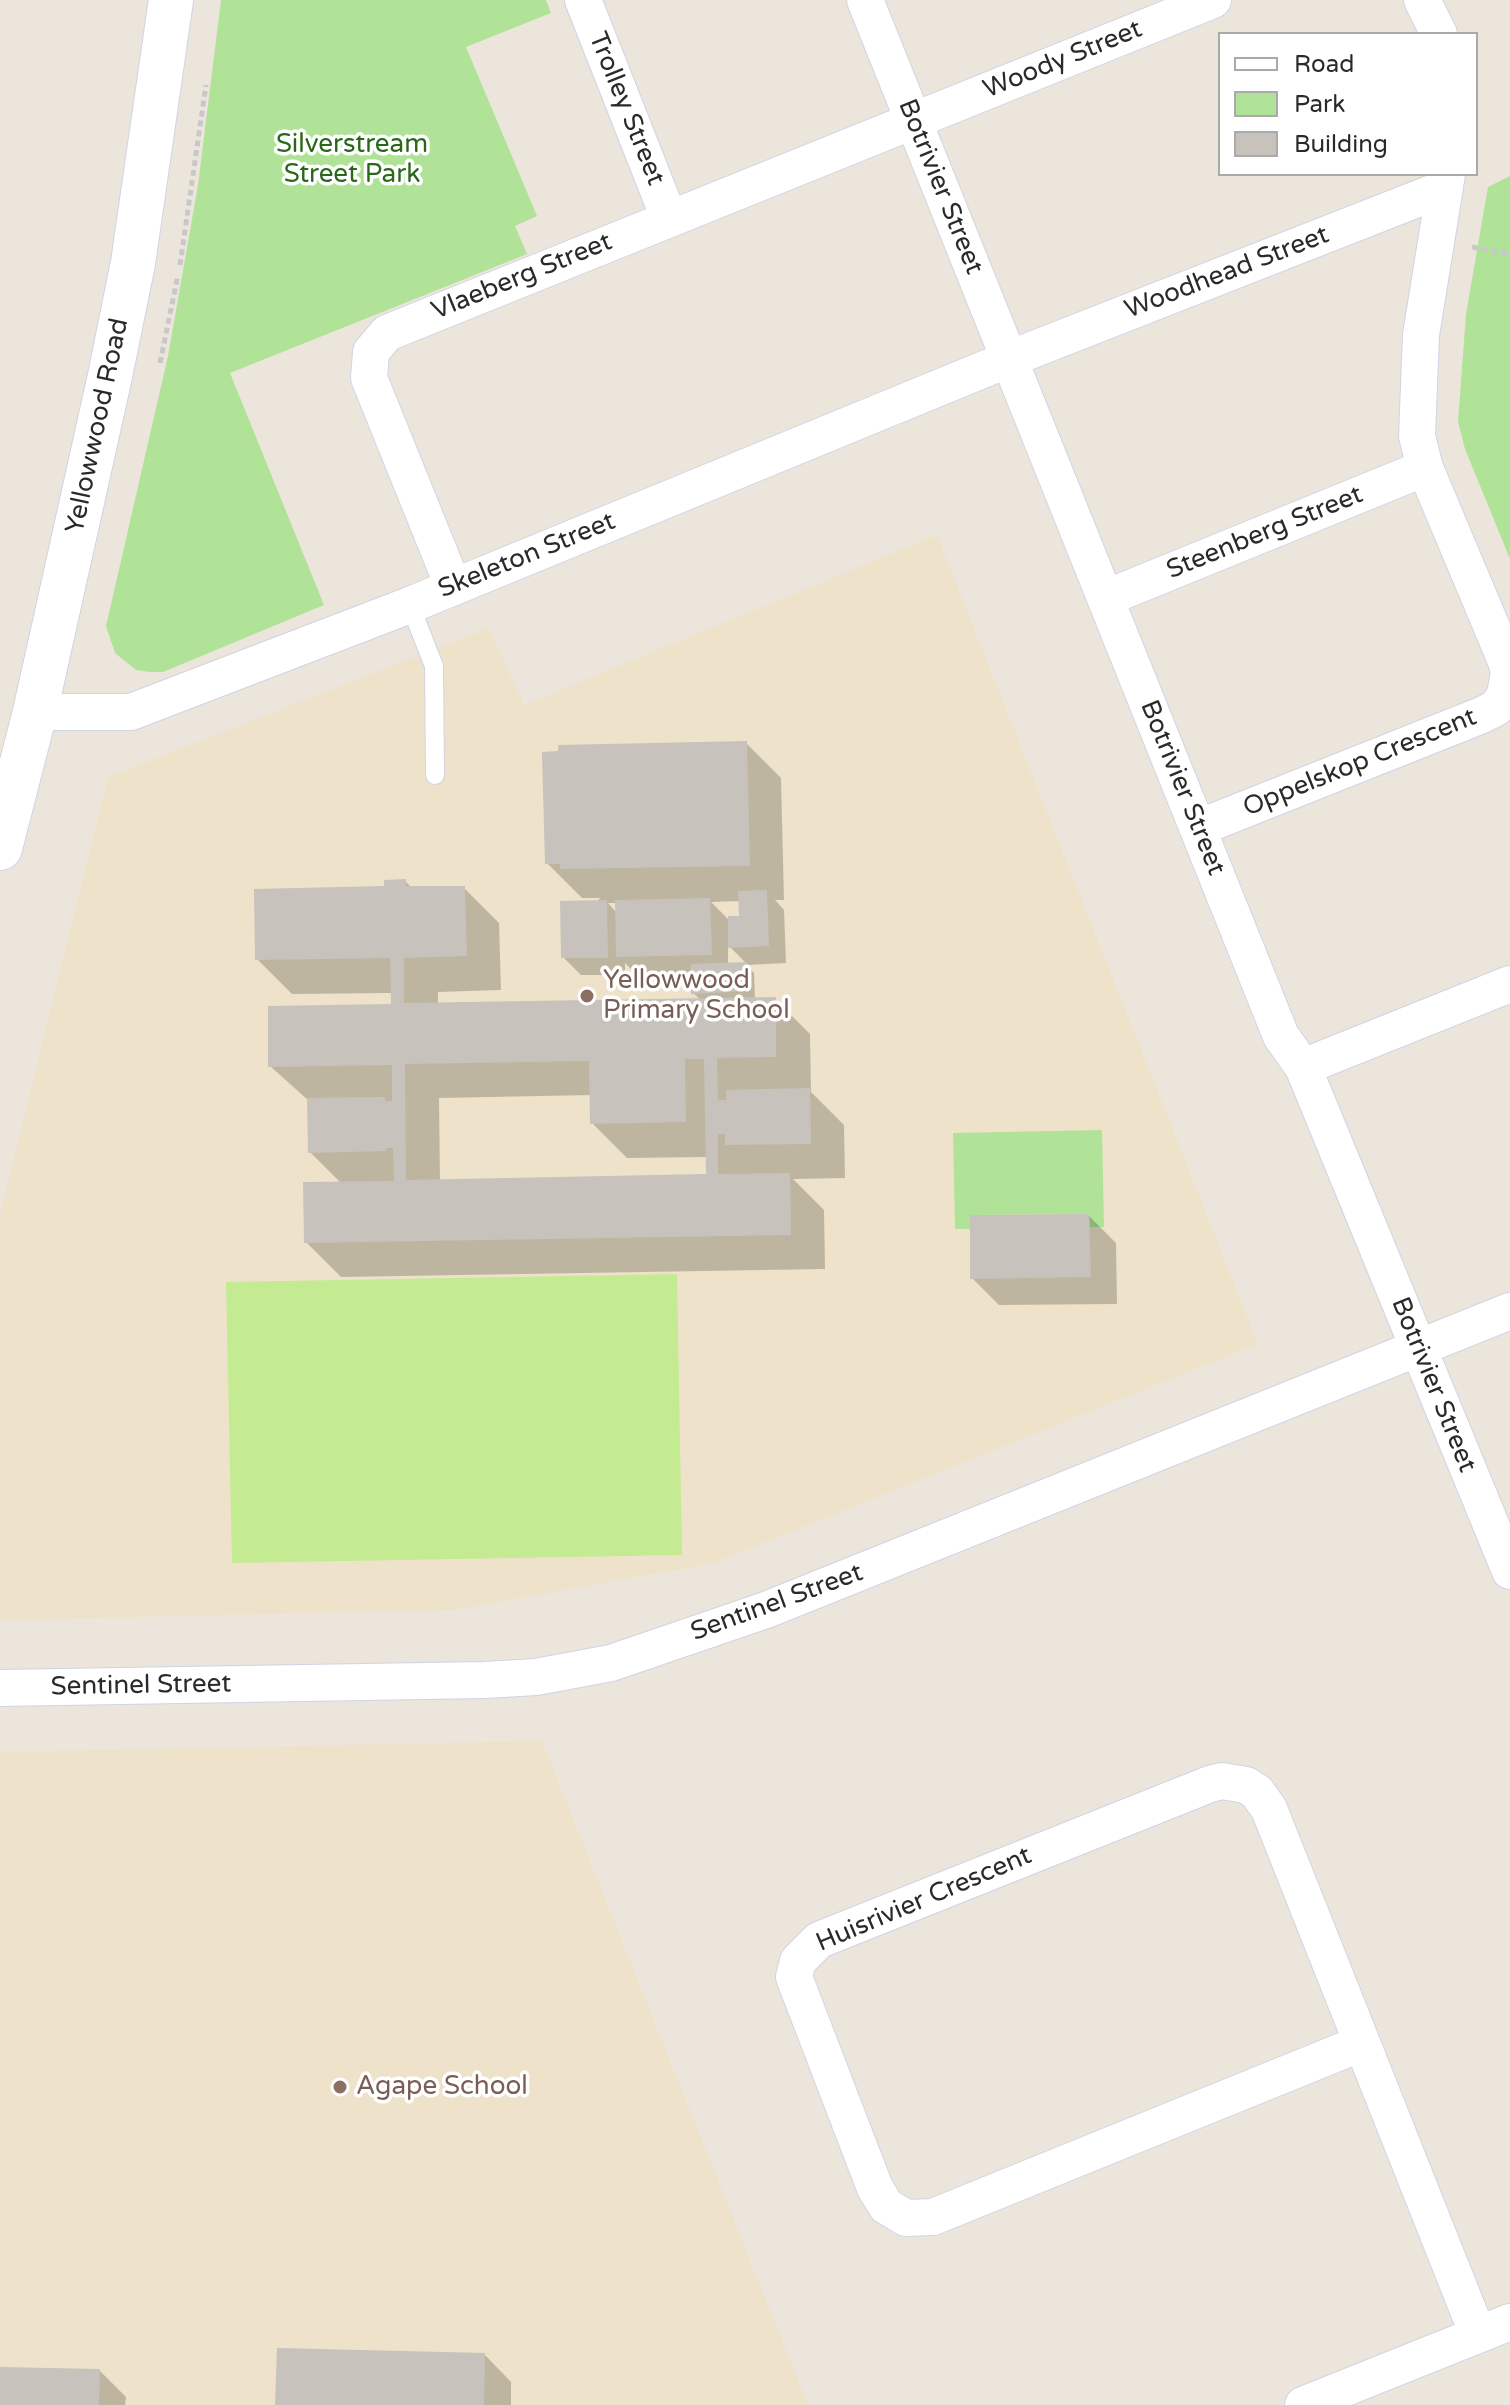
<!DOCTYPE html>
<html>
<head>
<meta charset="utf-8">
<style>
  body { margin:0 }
  #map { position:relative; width:1510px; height:2405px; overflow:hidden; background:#ece5db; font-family:"Varela Round",sans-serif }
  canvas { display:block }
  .legend { position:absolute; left:1218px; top:32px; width:260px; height:144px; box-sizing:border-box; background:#fff; border:2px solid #aaa; margin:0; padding:10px 14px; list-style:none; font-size:24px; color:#2a2a2a }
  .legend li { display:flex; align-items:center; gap:16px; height:40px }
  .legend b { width:40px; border:2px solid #aaa }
</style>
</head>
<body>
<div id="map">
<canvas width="1510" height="2405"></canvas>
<ul class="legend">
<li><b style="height:10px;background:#fff"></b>Road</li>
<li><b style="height:22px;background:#b0e397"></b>Park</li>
<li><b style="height:22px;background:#c7c2bb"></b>Building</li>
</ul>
</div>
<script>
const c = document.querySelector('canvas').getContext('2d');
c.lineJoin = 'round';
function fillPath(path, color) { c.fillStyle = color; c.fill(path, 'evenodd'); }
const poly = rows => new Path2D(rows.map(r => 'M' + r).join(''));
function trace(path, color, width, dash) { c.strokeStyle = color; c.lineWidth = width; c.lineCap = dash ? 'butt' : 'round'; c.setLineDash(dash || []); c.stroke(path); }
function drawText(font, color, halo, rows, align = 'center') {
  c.font = font + ' "Varela Round",sans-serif'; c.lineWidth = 7; c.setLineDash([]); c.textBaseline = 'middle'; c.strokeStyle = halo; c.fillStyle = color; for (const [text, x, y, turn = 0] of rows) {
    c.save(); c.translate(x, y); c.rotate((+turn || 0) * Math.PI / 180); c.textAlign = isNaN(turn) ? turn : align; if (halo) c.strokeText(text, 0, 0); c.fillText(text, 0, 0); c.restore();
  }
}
fillPath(poly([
  [937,535,1258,1344,714,1563,455,1610,0,1620,0,1215,108,777,489,628,524,705],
  [542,1741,808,2405,0,2405,0,1752]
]), '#eee3ca');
fillPath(poly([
  [221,0,546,0,551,13,466,47,537,216,515,226,527,254,230,373,324,605,163,672,149,672,136,670,115,653,106,626,168,356,198,185],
  [1510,176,1510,559,1465,449,1458,422,1466,314,1488,187],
  [1102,1130,1104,1227,1090,1227,1089,1214,970,1215,970,1229,955,1229,953,1133]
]), '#b0e397');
fillPath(poly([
  [677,1274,682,1555,232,1563,226,1282]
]), '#c4eb92');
fillPath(poly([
  [746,743,781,778,784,900,775,900,784,910,786,963,747,965,754,973,755,999,775,999,810,1034,811,1092,844,1125,845,1178,793,1179,824,1210,825,1269,341,1277,306,1242,341,1183,310,1152,309,1101,270,1066,393,1006,392,993,292,994,257,959,405,881,412,888,464,888,499,923,501,990,438,992,438,1004,701,1000,693,993,693,973,636,974,625,963,625,975,581,975,563,957,600,898,582,898,547,863],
  [741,901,741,918,730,921,711,902],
  [608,903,617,903,617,913],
  [728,945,747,964,728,965],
  [592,1095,592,1123,627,1158,708,1157,708,1176,440,1181,439,1098],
  [1089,1216,1116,1243,1117,1304,999,1305,972,1278],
  [485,2355,511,2382,511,2405,276,2405],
  [0,2369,99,2370,126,2397,125,2405,0,2405]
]), '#0003');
fillPath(poly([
  [747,741,750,866,560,869,560,864,545,864,542,752,558,751,558,745],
  [406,879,406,886,465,886,467,956,404,958,404,1003,776,997,776,1057,717,1058,718,1100,726,1100,726,1090,810,1088,811,1144,725,1145,725,1134,718,1134,718,1174,790,1173,791,1235,304,1243,303,1182,394,1181,393,1148,386,1148,386,1151,308,1153,307,1098,385,1097,385,1101,392,1101,392,1065,268,1067,268,1006,391,1004,390,958,255,960,254,889,384,886,384,880],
  [685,1059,704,1059,706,1174,406,1180,405,1064,589,1061,590,1124,686,1122],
  [767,890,769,946,728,948,728,916,739,916,738,891],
  [710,898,712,955,616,957,615,900],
  [607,900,608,958,561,958,560,901],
  [747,962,747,991,691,994,691,964],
  [1089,1214,1091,1277,970,1279,970,1215],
  [277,2348,485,2353,484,2405,275,2405],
  [0,2367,100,2369,99,2405,0,2405]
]), '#c7c2bb');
const service = poly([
  [410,605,434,666,435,775]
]);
const minor = poly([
  [583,0,669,218],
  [865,0,1281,1036,1303,1067,1510,1571],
  [1422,0,1439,34],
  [453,586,369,378,371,352,387,333,1213,0],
  [1106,598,1425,468],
  [35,712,131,712,410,605,1009,359,1445,188],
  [1198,828,1482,715,1496,708,1505,695,1509,672,1506,661,1425,468,1417,436,1421,335,1447,174],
  [1303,1067,1510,984],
  [0,1688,485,1680,536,1677,611,1663,766,1610,1510,1311],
  [1362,2043,933,2217,906,2218,886,2206,875,2188,794,1977,798,1961,819,1940,1210,1784,1222,1781,1246,1785,1257,1792,1269,1809,1362,2043,1478,2335],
  [1303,2405,1510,2322]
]);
const tertiary = poly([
  [0,848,35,712,110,376,133,263,171,0]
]);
trace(service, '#d0d4e3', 20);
trace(minor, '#d0d4e3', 38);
trace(tertiary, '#d0d4e3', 46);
trace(poly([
  [1472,247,1510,254],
  [180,265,206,85],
  [160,363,178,275]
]), '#c8c8c8', 5, [6, 4]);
trace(service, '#fff', 18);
trace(minor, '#fff', 36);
trace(tertiary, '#fff', 44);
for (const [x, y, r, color] of [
  [587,996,8,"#8d6e63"],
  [340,2087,8,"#8d6e63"]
]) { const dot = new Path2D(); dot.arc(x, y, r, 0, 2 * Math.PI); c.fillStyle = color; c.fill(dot); trace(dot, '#fff', 3); }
drawText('26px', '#2a2a2a', '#fff', [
  ["Woody Street",1063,60,-22],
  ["Trolley Street",626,109,68],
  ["Botrivier Street",940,187,68],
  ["Woodhead Street",1227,273,-21],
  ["Vlaeberg Street",522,277,-22],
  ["Yellowwood Road",98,426,-78],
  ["Steenberg Street",1265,533,-22],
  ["Skeleton Street",527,556,-22],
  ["Oppelskop Crescent",1360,763,-22],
  ["Botrivier Street",1182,788,68],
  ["Botrivier Street",1433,1385,68],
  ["Sentinel Street",777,1603,-20],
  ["Sentinel Street",141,1686,-1],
  ["Huisrivier Crescent",924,1900,-23]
]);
drawText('26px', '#296719', '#fff', [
  ["Silverstream",352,145],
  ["Street Park",352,175]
]);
drawText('26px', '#785e54', '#fff', [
  ["Yellowwood",603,981],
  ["Primary School",603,1011],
  ["Agape School",356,2087]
], 'left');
</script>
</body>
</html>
